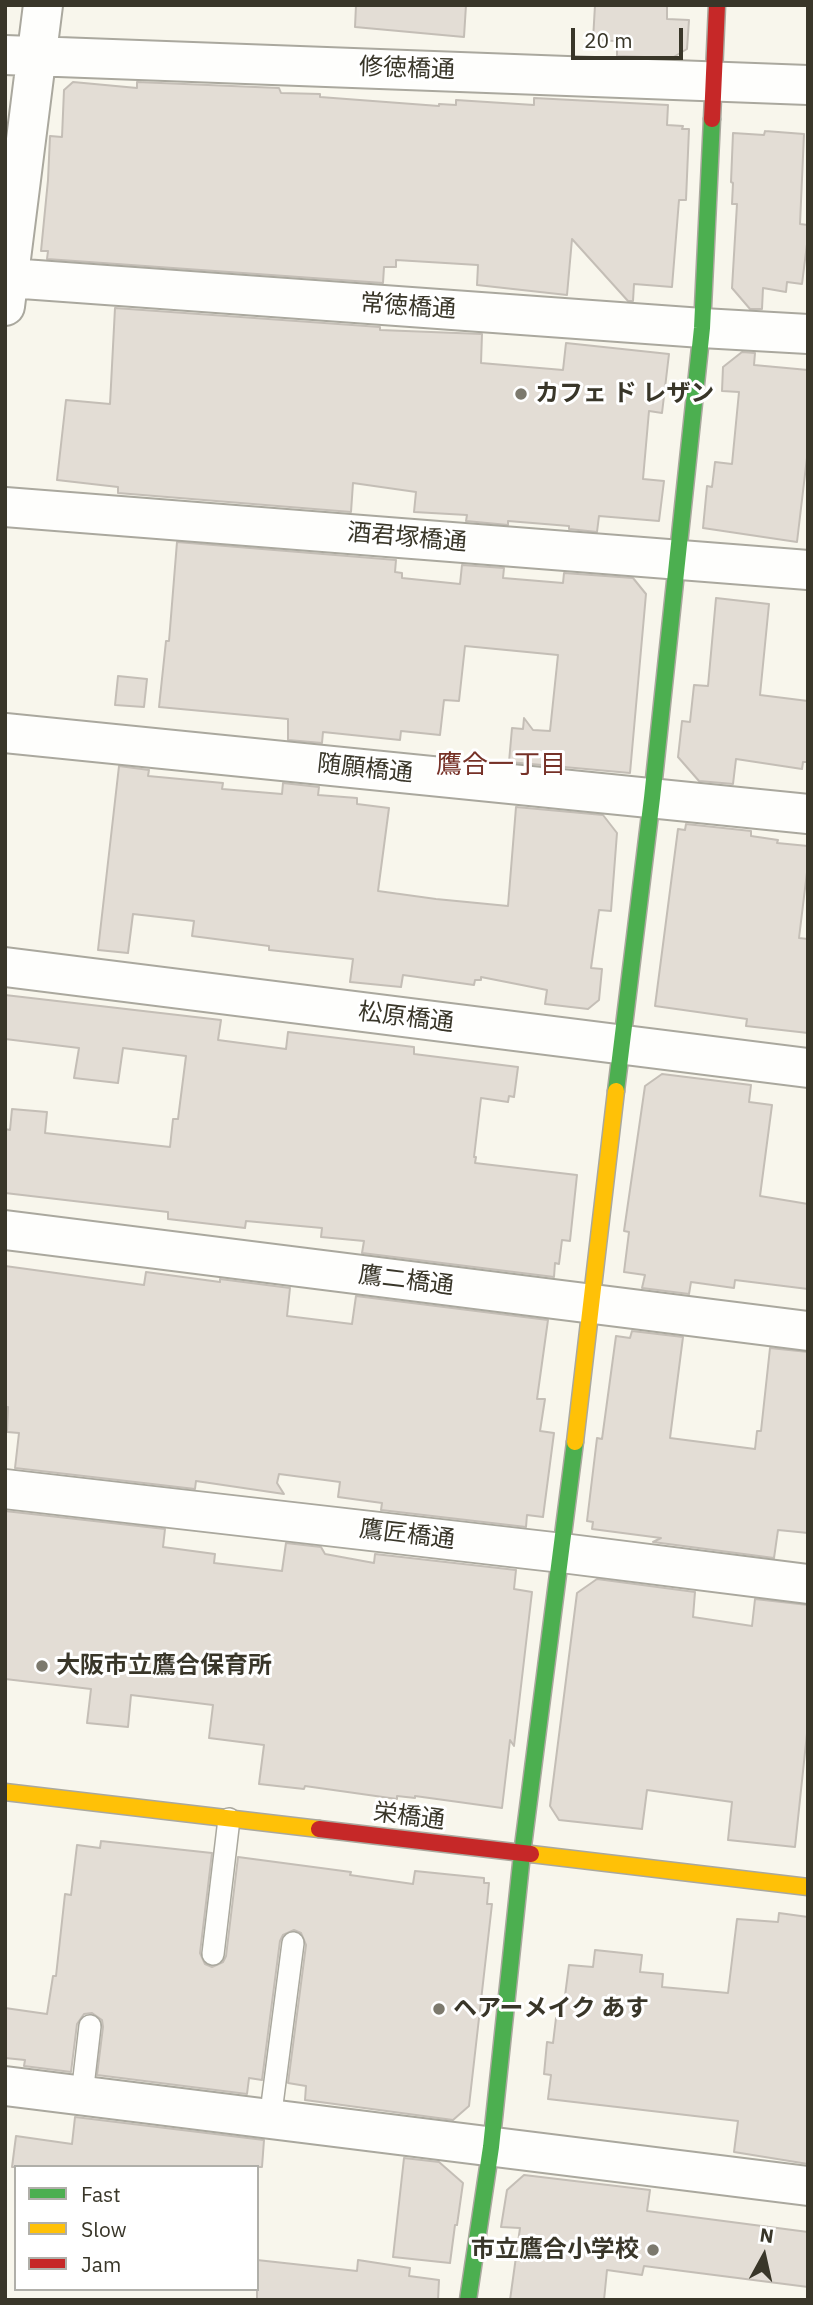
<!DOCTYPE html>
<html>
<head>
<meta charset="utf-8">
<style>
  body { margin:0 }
  #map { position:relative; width:813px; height:2305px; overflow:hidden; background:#f8f6ec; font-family:"IBM Plex Sans",sans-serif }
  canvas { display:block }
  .frame { position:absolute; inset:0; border:7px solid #393629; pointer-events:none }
  .legend { position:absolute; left:14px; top:2165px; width:245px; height:126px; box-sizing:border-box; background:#fff; border:2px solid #b0afa9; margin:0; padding:9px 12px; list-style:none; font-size:21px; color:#393629 }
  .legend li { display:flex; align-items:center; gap:14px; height:35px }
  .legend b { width:35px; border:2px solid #b0afa9 }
  .north { position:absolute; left:729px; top:2221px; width:70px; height:70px; -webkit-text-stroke:5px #fff; paint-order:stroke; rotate:8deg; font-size:19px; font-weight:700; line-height:28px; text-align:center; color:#393629 }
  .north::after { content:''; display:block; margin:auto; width:24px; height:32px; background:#393629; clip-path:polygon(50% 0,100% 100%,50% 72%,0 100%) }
  .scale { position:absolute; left:571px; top:28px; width:112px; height:32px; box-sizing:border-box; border:4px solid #393629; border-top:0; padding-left:9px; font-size:21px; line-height:24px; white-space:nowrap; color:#393629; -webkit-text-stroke:5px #fff; paint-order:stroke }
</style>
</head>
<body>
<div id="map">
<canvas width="813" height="2305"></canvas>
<div class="frame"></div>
<ul class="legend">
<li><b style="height:9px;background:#4caf50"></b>Fast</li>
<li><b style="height:9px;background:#ffc107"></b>Slow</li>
<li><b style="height:9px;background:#c62828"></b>Jam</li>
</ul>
<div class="north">N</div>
<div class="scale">20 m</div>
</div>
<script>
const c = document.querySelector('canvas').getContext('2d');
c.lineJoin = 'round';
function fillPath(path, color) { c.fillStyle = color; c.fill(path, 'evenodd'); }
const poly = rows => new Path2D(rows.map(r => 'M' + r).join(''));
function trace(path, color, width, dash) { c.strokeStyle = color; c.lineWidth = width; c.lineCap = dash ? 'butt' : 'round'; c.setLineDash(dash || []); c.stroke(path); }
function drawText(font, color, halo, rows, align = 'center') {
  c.font = font + ' "IBM Plex Sans","Noto Sans JP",sans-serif'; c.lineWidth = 6; c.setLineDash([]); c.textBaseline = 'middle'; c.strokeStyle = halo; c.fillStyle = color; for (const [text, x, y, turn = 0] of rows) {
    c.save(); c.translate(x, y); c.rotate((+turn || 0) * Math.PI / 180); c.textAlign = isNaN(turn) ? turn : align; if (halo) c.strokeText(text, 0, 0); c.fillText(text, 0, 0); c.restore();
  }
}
const building = poly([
  [356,5,466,5,464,37,355,27,356,5],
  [595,5,667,5,667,19,689,20,687,49,672,58,617,56,617,41,593,40,595,5],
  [73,82,137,88,137,82,279,88,281,93,320,94,320,97,439,106,439,104,456,105,456,100,534,105,534,98,668,105,667,125,683,126,682,129,689,129,686,200,679,200,672,287,634,284,633,301,628,301,572,239,567,295,477,285,478,265,396,260,396,267,384,267,383,283,47,259,48,251,41,251,48,180,50,136,62,137,64,90,73,82],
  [765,131,804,134,800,224,808,225,808,236,802,284,787,282,786,292,763,288,762,309,750,309,732,288,737,204,732,204,733,183,731,182,733,133,764,135,765,131],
  [115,308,380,327,380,330,482,334,481,363,563,370,566,343,669,354,662,413,649,411,643,479,664,481,659,521,599,516,597,532,569,529,569,526,508,521,508,525,466,521,467,515,414,512,416,492,353,483,351,512,118,493,118,487,57,480,66,400,110,404,115,308],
  [742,352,755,353,754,365,808,370,808,449,797,542,703,528,707,486,712,487,715,462,732,464,739,392,722,391,723,367,742,352],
  [177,542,396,560,395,572,402,573,402,578,460,584,462,565,504,568,503,578,563,583,564,573,633,578,646,594,630,773,509,762,512,728,523,729,524,718,533,730,550,731,558,655,465,646,459,701,444,700,440,735,401,731,400,740,323,732,322,743,288,740,288,719,159,707,166,641,169,641,177,542],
  [716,598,769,604,760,695,808,701,808,762,803,762,802,769,736,759,733,784,699,781,678,757,682,721,690,722,694,685,708,686,716,598],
  [118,676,147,679,144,707,115,705,118,676],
  [119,766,149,770,148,776,223,783,222,789,282,794,283,783,319,787,318,795,357,798,357,804,389,808,378,891,436,899,508,906,516,807,603,815,617,833,611,911,599,910,591,968,602,969,599,1000,588,1009,545,1004,547,990,481,977,481,980,475,980,474,985,403,975,401,987,350,982,353,959,269,950,269,946,192,936,194,921,133,914,128,953,98,950,119,766],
  [686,824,751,831,751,836,778,840,777,843,808,846,808,864,799,938,808,939,808,1033,746,1026,747,1019,655,1006,678,829,685,830,686,824],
  [5,995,221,1020,218,1040,286,1049,288,1032,414,1047,414,1054,518,1067,514,1097,509,1096,508,1102,481,1098,474,1157,476,1157,475,1163,577,1175,570,1241,562,1240,559,1264,555,1263,554,1277,362,1253,364,1241,321,1237,322,1228,246,1221,245,1228,168,1219,168,1212,5,1193,5,1129,10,1130,12,1109,47,1112,45,1133,170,1147,173,1119,178,1119,186,1056,123,1048,118,1083,74,1078,79,1048,5,1039,5,995],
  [662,1074,751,1085,749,1102,772,1105,760,1196,808,1204,808,1289,735,1280,734,1288,691,1282,689,1294,642,1288,645,1275,624,1272,629,1232,624,1231,645,1086,662,1074],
  [5,1266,144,1285,146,1272,220,1282,220,1279,290,1288,287,1316,352,1324,356,1296,548,1320,537,1399,545,1399,540,1431,554,1433,543,1517,527,1515,526,1527,381,1510,382,1503,338,1497,340,1482,279,1474,277,1483,284,1494,196,1481,195,1489,15,1468,19,1433,7,1432,8,1407,5,1407,5,1266],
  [632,1331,683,1337,670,1438,755,1449,757,1431,761,1431,770,1348,808,1352,808,1533,778,1530,774,1558,653,1542,661,1538,592,1529,593,1522,587,1521,597,1438,602,1439,616,1336,630,1338,632,1331],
  [5,1511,165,1529,163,1547,215,1554,214,1563,282,1571,286,1543,321,1547,325,1554,374,1563,375,1554,516,1570,514,1589,532,1592,514,1746,510,1740,502,1808,415,1796,415,1798,397,1796,397,1799,305,1786,304,1789,259,1784,264,1745,209,1738,213,1705,131,1695,128,1727,87,1723,91,1689,5,1679,5,1511],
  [597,1579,695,1592,693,1617,752,1626,755,1599,808,1605,808,1724,795,1847,728,1840,732,1802,647,1790,642,1829,559,1820,550,1806,577,1593,597,1579],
  [101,1841,212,1853,200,1953,205,1964,212,1967,223,1962,226,1956,238,1857,351,1872,350,1875,413,1884,415,1871,484,1878,484,1883,489,1883,487,1904,492,1904,469,2106,453,2120,305,2100,306,2086,288,2083,306,1945,301,1933,294,1930,283,1935,280,1941,262,2080,249,2078,247,2094,97,2075,103,2027,102,2020,92,2013,84,2014,77,2024,71,2072,24,2066,25,2060,5,2058,5,2008,47,2014,53,1976,56,1976,65,1894,71,1895,77,1845,100,1848,101,1841],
  [779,1913,808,1917,808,2164,734,2152,738,2121,548,2099,551,2075,544,2074,547,2042,553,2043,556,2018,562,2019,569,1965,593,1967,595,1950,642,1955,640,1972,663,1974,662,1987,728,1993,737,1919,778,1922,779,1913],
  [75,2117,264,2140,262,2167,12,2167,16,2136,72,2144,75,2117],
  [404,2158,439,2162,463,2183,457,2225,455,2225,450,2263,393,2257,404,2158],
  [524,2175,650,2190,647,2211,808,2232,808,2287,644,2266,642,2275,607,2270,604,2300,510,2300,520,2228,501,2227,507,2190,524,2175],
  [257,2260,357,2271,358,2260,410,2268,409,2276,439,2280,438,2300,257,2300,257,2260]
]);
fillPath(building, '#e3ddd5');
trace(building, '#c4beb6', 2);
const lane = poly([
  [213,1954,229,1819],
  [82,2095,90,2026],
  [270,2120,293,1943]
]);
const street = poly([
  [5,55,808,85],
  [9,278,702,328,808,334],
  [5,306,43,5],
  [5,507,808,570],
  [5,733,808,814],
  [5,967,808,1068],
  [5,1230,808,1331],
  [5,1489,562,1553,808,1584],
  [5,2086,808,2186]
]);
const fast = poly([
  [616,1091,652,798,702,328,712,119],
  [468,2300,491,2147,522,1854,575,1442]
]);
const slow = poly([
  [575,1442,616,1091],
  [5,1792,319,1829],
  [531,1854,808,1887]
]);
const jam = poly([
  [712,119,717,5],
  [319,1829,531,1854]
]);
trace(lane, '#aaa89e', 24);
trace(street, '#aaa89e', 42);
trace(fast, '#aaa89e', 19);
trace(slow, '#aaa89e', 19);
trace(jam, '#aaa89e', 19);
trace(lane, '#fefefc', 21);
trace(street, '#fefefc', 38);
trace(fast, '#4caf50', 16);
trace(slow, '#ffc107', 16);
trace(jam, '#c62828', 16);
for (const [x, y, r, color] of [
  [521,394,7,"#7c796d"],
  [42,1666,7,"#7c796d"],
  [439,2009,7,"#7c796d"],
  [653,2250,7,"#7c796d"]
]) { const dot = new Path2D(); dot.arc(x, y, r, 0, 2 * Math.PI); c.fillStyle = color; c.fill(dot); trace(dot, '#fff', 2.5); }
drawText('24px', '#393629', '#fff', [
  ["修徳橋通",407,69,2],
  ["常徳橋通",408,307,4],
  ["酒君塚橋通",407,538,5],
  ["随願橋通",365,769,6],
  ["松原橋通",406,1018,7],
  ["鷹二橋通",406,1281,7],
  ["鷹匠橋通",407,1535,7],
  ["栄橋通",409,1817,7]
]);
drawText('bold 24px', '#393629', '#fff', [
  ["カフェ ド レザン",535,394],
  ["大阪市立鷹合保育所",56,1666],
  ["ヘアーメイク あす",453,2009],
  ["市立鷹合小学校",639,2250,"right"]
], 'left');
drawText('26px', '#763127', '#fff', [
  ["鷹合一丁目",501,765]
]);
</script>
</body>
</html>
